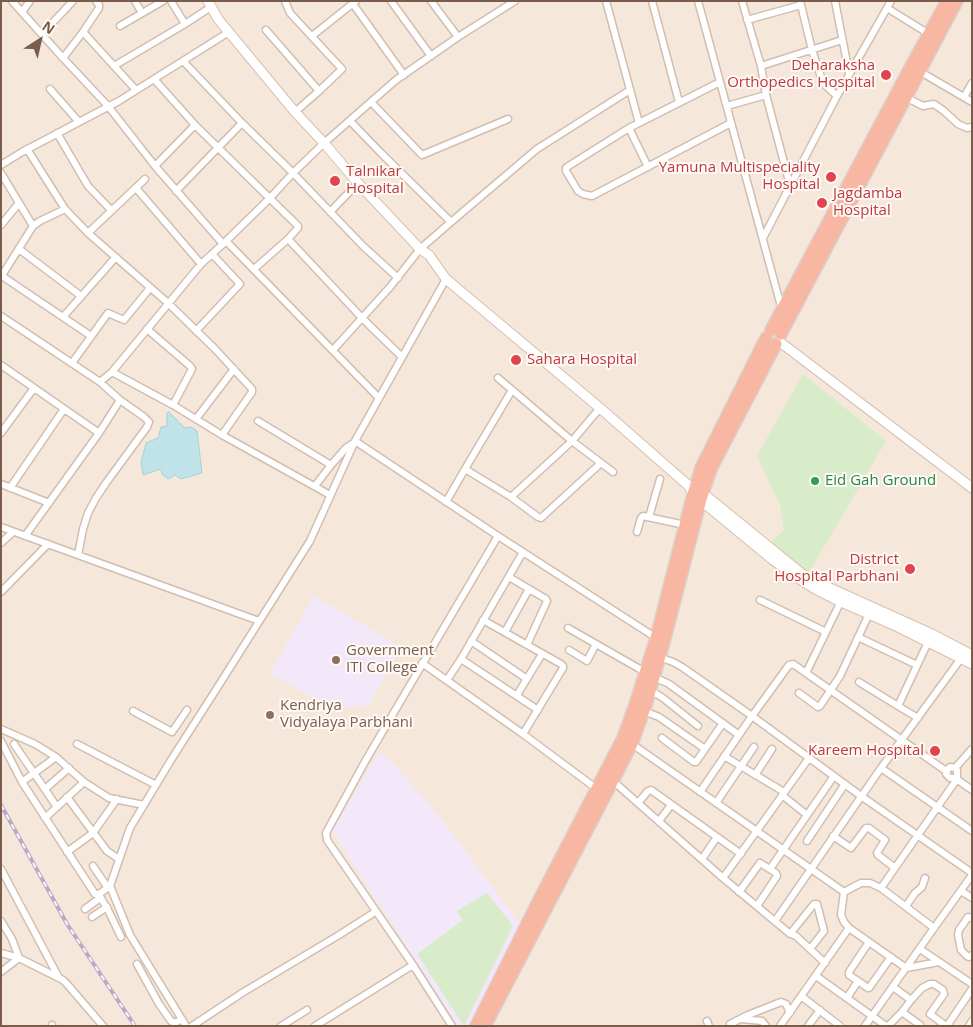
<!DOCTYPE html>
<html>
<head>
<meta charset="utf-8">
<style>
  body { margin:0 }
  #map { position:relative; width:973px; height:1027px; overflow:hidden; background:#fdf6ec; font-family:"Open Sans",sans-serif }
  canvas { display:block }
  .frame { position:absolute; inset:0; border:2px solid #7a5c4d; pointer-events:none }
  .north { position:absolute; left:15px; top:15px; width:50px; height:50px; -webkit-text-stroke:4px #fffaf3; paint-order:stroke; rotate:35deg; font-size:14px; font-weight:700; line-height:20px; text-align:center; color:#7a5c4d }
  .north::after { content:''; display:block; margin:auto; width:18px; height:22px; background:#7a5c4d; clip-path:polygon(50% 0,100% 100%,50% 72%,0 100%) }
</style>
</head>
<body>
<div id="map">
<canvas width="973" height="1027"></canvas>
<div class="frame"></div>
<div class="north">N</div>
</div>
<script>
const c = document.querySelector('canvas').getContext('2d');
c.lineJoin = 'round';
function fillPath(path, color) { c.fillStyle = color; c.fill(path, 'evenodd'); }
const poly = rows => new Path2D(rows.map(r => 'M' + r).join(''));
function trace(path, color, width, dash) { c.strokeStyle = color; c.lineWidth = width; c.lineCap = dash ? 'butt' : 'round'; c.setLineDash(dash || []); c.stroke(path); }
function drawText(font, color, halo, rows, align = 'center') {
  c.font = font + ' "Open Sans",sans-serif'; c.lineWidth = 4; c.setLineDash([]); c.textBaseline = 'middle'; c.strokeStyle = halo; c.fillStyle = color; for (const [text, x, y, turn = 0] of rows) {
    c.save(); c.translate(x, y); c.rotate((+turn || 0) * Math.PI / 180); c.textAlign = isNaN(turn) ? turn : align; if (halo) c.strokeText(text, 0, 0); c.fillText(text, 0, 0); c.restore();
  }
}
fillPath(poly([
  [1,1,972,1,972,1026,1,1026]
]), '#f5e8da');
fillPath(poly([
  [314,596,402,647,369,705,332,709,270,673],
  [379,752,392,762,444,822,520,924,471,1026,458,1026,332,831]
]), '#f3e8fa');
fillPath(poly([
  [803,374,886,441,808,574,767,546,784,530,780,505,757,456],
  [487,893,513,926,464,1026,417,954,463,920,457,911]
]), '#d8ecc9');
const water = poly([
  [169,412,185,428,191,427,197,431,202,473,181,479,175,475,168,479,162,474,161,469,143,475,141,462,146,443,158,438,161,427,167,426,167,413,169,412]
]);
fillPath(water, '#bfe3e8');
trace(water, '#a5d3da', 1);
const street = poly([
  [12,1,63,58,108,106,155,166,223,244],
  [135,1,142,13],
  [171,1,185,24],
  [285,1,290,13,342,69,319,91,295,112],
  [391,1,431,56],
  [606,1,639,123],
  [652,1,679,102],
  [698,1,782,310],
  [742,1,761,66,766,95,790,185],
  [800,1,812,50,823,83,837,96],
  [835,1,849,73],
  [353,4,404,75],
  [887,8,929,34],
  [22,12,30,1],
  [747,20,801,5],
  [120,26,163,1],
  [266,30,319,91],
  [83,32,114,66,136,90],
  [42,34,73,1],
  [312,36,356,1],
  [458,37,515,1],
  [63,58,83,32,99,8,99,5,96,1],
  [183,61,242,123,293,173,363,246,398,278],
  [114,66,185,24,211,7],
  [761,66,842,40],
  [919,71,972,102],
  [154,79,195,125,298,226,298,228,288,239,254,269],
  [720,82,629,128,567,167,566,168,566,171,578,191,583,194,592,196,731,123],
  [50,89,79,122],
  [964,97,972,83],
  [907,98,923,106,934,104,944,111,958,124,967,128,972,127],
  [371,102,422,155,508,119],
  [727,106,766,95],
  [350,121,381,153,451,222],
  [629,128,648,167],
  [57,133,88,186,111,210],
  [27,149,65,209,88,233,168,303,215,349,252,389,252,392,222,435],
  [1,165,22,152,119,101,229,32],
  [155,166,195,125],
  [1,173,33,226],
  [136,188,201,264],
  [176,191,242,123],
  [330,212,358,183],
  [1,225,19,203],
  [88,233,145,179],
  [763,238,837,96,891,1],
  [288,239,363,319,402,357],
  [226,241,379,398],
  [19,249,81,296],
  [2,276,91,336],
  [1,277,33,226,40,221,65,209],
  [446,279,355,441,498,536,658,639],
  [1,316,100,382,112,372,201,264,223,244,270,198,293,173,324,143,396,80,458,37,431,1],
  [63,317,115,258],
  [147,329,190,366,192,369,173,405],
  [196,331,240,284,212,254],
  [333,350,390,287,420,249,451,222,537,149,630,90],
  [72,363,108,313,124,320,150,288],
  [1,365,99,433],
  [112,372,173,405,222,435,330,495],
  [498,378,572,441,613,472],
  [196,419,234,369],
  [258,421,331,465],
  [1,433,34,388],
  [465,469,512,390],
  [1,484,49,503],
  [315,486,331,465,346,448,352,444],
  [10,488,64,409],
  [511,497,538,517,541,518,601,463],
  [446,502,465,469,511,497,572,441,600,408],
  [649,517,660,479],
  [1,527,259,621],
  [637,532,641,518,643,516,685,525],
  [25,536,99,433,120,400,100,382],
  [1,543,13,532],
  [78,555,83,529,88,513,96,498,106,483,147,427,149,422,144,417,120,400],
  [509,577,546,599,547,601,527,645],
  [1,592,48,544],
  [842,599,806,673,946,771],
  [760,600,826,632],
  [483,620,561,664,563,666,563,668,523,734],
  [568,628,645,672],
  [505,632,529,589],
  [858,637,917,665],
  [471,641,527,679],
  [569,650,587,661,596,644],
  [659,657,673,662,682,667,752,716,861,796,972,873],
  [461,659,538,710],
  [422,663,523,734,597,789],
  [654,677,669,684,739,735],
  [447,680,461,659,523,552],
  [859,682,898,706],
  [650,690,663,698,698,726],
  [799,693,818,707,820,706,840,676,870,612],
  [517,695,542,654],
  [133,711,172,732,187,710],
  [644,711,659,717,705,749],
  [918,718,898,706,929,640],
  [1,729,35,744,56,757,84,782,109,798,144,805],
  [662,738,694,762,696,762,723,723],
  [1,741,22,782,95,894,99,894,110,886],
  [14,744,57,807],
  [77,744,156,785],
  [632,744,811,869,881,768,962,657],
  [724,756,784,792],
  [881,768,972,831],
  [955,768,957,770,957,776,955,778,950,778,946,774,948,769,950,767,955,768,972,749],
  [755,775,772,749],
  [955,778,972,790],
  [613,781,723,878,789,933,796,936,825,963],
  [22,782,56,757],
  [45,789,69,768],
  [700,792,752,716,789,665,793,664,806,673],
  [782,795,807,815],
  [67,797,107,851,119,859],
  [638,803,648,791,651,790,741,854],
  [716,803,754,747],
  [45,818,84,782],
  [659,821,671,805],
  [833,836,851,848,866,828,869,828,885,840,877,853,878,855,895,868],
  [807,841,845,784],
  [67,852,93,833,117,799],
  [702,859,717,837],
  [93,866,108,888],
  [1,869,59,978],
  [770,869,834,776],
  [723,878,809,758],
  [881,888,957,779],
  [961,891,972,898],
  [739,892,760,863,776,873,777,876,757,906],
  [844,892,841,915,844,922,849,928,906,968,939,962],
  [99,894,102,900,108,910,121,937],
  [906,906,915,893,922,887,925,878],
  [85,909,100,898],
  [92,917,107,907],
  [972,918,968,917,959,930,958,935,961,950,967,956,969,957,972,955],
  [1,921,12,939,19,958,1,972],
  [775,921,811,869,844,892,861,883,870,883,881,888,934,928,972,875],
  [790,934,814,904,817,904,824,931,810,949],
  [920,949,972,984],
  [1,953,19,958,63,980,67,984,103,1026],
  [137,964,159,1004,171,1021,175,1023,182,1019],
  [816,976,886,1026],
  [858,981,849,975,849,972,869,942],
  [893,987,911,1000],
  [801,996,840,1026],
  [847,998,858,981,868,988,869,988,891,957],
  [902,1012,920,1025],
  [742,1019,762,1021,766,1026],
  [707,1021,709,1026],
  [730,1024,748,1015,781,1002,786,1004,790,1013],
  [52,1025,52,1026],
  [186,1026,130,935,110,886,130,828,171,760,219,685,310,541,355,441],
  [192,1026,242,993,339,935,375,912],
  [281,1026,307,1010],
  [315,1026,413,965],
  [452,1026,413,965,327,840,326,833,367,758,498,536],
  [780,1026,849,928],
  [808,1026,820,1010],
  [865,1026,934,928],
  [888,1026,902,1012,911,1000,922,988,930,984,934,984,943,990,944,994,930,1014,946,1026],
  [947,1026,972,989],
  [969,1026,972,1021]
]);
const secondary = poly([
  [208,1,218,19,295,112,324,143,358,183,420,249,429,255,446,279,600,408,689,486,693,494,773,560,796,577,817,590,841,602,898,627,972,664],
  [780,342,972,488],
  [699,490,801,573,808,578,932,634,972,655]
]);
const highway = poly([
  [771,330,911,66,947,1],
  [781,334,957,1],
  [476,1026,540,898,623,738,635,705,656,638,693,494,701,468,766,338],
  [485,1026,632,744,646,705,664,642,701,499,711,469,776,344]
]);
trace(street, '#d1beb0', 9);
trace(secondary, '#d6c0b0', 11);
trace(highway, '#dad1cd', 14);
trace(street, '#fff', 6);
trace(secondary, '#fff', 9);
trace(highway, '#f7b7a3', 11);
const rail = poly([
  [1,805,67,924,135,1026]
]);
trace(rail, '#b9a8c9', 4);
trace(rail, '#fffaf3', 2, [5.5]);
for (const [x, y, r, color] of [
  [886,75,6,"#e0444e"],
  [831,177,6,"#e0444e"],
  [335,181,6,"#e0444e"],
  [822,203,6,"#e0444e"],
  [516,360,6,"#e0444e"],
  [815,481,5,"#2e9e5b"],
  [910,569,6,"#e0444e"],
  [336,660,5,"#8d6e63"],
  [270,715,5,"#8d6e63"],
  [935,751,6,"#e0444e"]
]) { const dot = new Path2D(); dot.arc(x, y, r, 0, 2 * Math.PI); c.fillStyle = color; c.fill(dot); trace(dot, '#fffaf3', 2); }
drawText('15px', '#be3a42', '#fffaf3', [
  ["Deharaksha",875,66],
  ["Orthopedics Hospital",875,83],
  ["Yamuna Multispeciality",820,168],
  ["Hospital",820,185],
  ["Talnikar",346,172,"left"],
  ["Hospital",346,189,"left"],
  ["Jagdamba",833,194,"left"],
  ["Hospital",833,211,"left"],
  ["Sahara Hospital",527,360,"left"],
  ["District",899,560],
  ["Hospital Parbhani",899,577],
  ["Kareem Hospital",924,751]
], 'right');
drawText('15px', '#27864d', '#fffaf3', [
  ["Eid Gah Ground",825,481]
], 'left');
drawText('15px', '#785e54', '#fffaf3', [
  ["Government",346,651],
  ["ITI College",346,668],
  ["Kendriya",280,706],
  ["Vidyalaya Parbhani",280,723]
], 'left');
</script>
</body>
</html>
